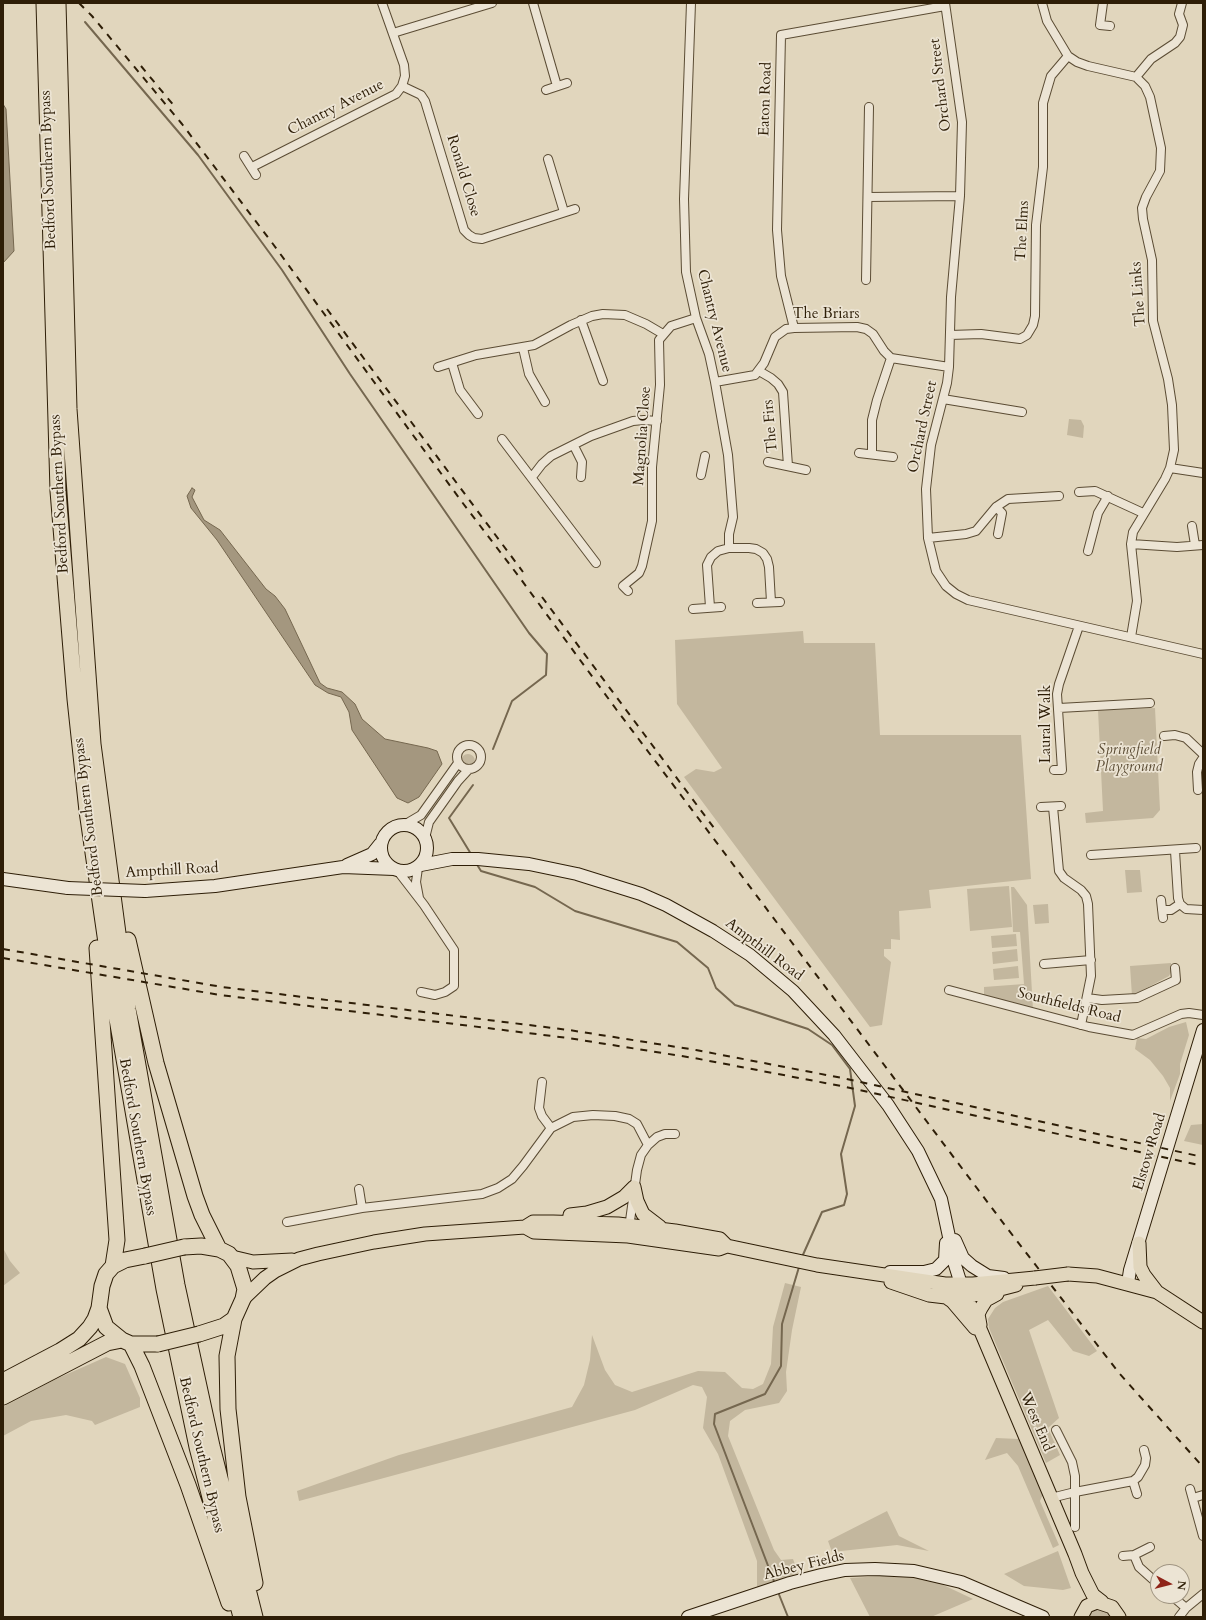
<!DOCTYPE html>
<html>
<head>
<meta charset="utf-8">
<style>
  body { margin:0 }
  #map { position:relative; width:1206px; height:1620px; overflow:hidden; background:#e1d6bd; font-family:Cardo,serif }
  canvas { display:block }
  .frame { position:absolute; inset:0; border:4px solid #2e1e07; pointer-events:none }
  .north { position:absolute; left:1150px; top:1564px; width:40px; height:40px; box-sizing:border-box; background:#ece4d4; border:1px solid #a09582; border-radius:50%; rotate:97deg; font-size:11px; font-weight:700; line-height:16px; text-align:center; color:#2e1e07 }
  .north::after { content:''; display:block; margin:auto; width:14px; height:18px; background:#8f2418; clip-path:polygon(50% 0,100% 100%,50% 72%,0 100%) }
</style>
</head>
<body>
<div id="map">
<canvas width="1206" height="1620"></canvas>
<div class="frame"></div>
<div class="north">N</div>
</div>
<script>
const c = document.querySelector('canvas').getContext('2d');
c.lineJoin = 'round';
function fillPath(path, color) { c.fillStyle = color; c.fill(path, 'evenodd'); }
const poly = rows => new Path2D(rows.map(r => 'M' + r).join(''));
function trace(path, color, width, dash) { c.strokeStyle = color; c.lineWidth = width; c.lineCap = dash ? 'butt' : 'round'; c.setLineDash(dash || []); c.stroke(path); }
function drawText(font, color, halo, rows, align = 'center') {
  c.font = font + ' Cardo,serif'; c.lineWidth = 3.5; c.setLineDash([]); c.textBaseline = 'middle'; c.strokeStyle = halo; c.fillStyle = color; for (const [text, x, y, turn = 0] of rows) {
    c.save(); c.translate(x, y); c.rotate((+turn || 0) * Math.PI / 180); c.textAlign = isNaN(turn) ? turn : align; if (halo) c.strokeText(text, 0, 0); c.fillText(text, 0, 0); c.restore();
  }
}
fillPath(poly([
  [1069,419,1081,420,1084,426,1083,438,1067,435],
  [803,631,804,643,875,643,880,735,1021,735,1031,879,929,890,931,908,899,911,900,940,891,939,891,949,884,949,884,956,891,962,882,1025,870,1027,684,777,696,769,714,772,722,768,677,704,675,640],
  [1155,708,1160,810,1153,818,1086,823,1085,813,1103,811,1098,710],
  '461 761a7 7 0 1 1 14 0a7 7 0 1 1-14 0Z',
  [1125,870,1140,870,1142,892,1127,893],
  [1009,886,1012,927,970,931,967,889],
  [1011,887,1014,887,1027,905,1033,1010,984,997,984,987,1024,984,1020,932,1013,932],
  [1048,904,1049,923,1035,924,1033,905],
  [1016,934,1017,946,992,948,991,936],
  [1017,949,1018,961,993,964,992,952],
  [1171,963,1171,972,1169,976,1132,996,1130,966],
  [1018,966,1019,978,994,980,993,969],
  [1186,1022,1189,1035,1180,1064,1180,1074,1170,1101,1170,1088,1163,1076,1150,1060,1135,1049,1137,1038,1146,1039,1169,1027],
  [1203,1124,1203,1145,1184,1141,1191,1125],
  [3,1248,10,1261,20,1273,3,1286],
  [785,1283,801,1287,792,1330,786,1372,787,1391,779,1403,745,1410,730,1421,728,1436,774,1550,781,1560,793,1559,798,1573,757,1587,757,1561,718,1454,703,1428,707,1397,702,1387,693,1385,635,1410,299,1501,297,1491,399,1455,572,1407,584,1385,590,1360,592,1335,605,1370,615,1385,632,1392,698,1371,725,1372,742,1388,753,1389,763,1384,771,1364,773,1327],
  [1048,1286,1097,1351,1089,1356,1073,1351,1048,1320,1029,1330,1059,1418,1048,1428,1060,1455,1046,1463,989,1328,988,1319,995,1308,1003,1302],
  [106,1357,125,1364,140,1398,140,1407,95,1425,92,1421,66,1415,31,1421,3,1436,3,1407,56,1379],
  [996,1438,1019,1439,1044,1492,1040,1501,1059,1545,1053,1548,1018,1466,1007,1453,985,1460],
  [887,1511,899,1536,929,1551,897,1545,832,1552,828,1541],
  [1058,1551,1071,1588,1063,1590,1024,1586,1004,1574],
  [898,1575,937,1582,973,1599,931,1617,870,1617,850,1578],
  [1104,1608,1113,1617,1086,1617,1091,1610]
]), '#c3b79e');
const water = poly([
  [3,104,6,109,14,251,3,263,3,104],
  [192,488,195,490,192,497,204,520,220,530,266,589,275,596,285,609,320,683,327,688,342,692,355,704,362,719,385,739,428,748,437,751,442,764,419,797,408,803,397,798,352,730,349,712,341,697,328,693,315,685,217,540,191,508,187,496,192,488]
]);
fillPath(water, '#a4977f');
trace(water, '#75674f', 1);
trace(poly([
  [85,22,198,155,282,270,350,374,529,633,547,654,546,675,512,701,493,749],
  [471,854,449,818,473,785],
  [476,863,481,871,535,887,575,911,677,942,708,968,716,988,735,1005,808,1029,832,1045,850,1069,855,1106,841,1154,847,1194,844,1205,822,1212,802,1257],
  [775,1584,714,1424,715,1414,765,1394,781,1366,782,1324,799,1267],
  [778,1592,788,1617]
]), '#75674f', 2);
const street = poly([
  [533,3,557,86],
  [691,3,684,199,686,272,696,318,709,354,715,382,728,455,733,517,729,534,729,548],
  [945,3,962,122,960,196,951,297,949,367,947,383,931,445,926,489,928,538,936,571,946,586,956,594,968,600,1203,654],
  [1042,3,1047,21,1068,56,1077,62,1088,66,1136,77,1145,86,1150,97,1161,148,1160,171,1146,197,1142,208,1143,219,1152,260,1153,321,1168,379,1172,405,1174,450,1170,468,1165,479,1133,532,1131,544,1137,601,1131,637],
  [1103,3,1100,25,1110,26],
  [393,33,492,3],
  [1136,77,1151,59,1175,43,1180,37,1183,25,1179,14,1182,3],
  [402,86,421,95,425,101,464,230,469,235,474,238,482,239,575,209],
  [546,90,567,83],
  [244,156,256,175],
  [548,159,564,212],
  [252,167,396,94,402,86,405,76,404,65,382,3],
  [868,197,960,196],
  [866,280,869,107],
  [581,320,603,381],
  [794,328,781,276,777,230,781,35,945,6],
  [950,335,981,334,1020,339,1027,335,1033,325,1035,316,1036,225,1043,167,1043,103,1051,76,1068,56],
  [523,348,529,374,545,402],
  [452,363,460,390,478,414],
  [438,367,476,355,534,345,571,325,592,316,603,314,625,315,646,324,663,334],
  [759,371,771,378,778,384,783,392,788,466],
  [715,382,755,375,764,363,775,337,786,329,794,328,857,327,866,329,873,334,884,351,891,358,949,367],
  [943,399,1022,412],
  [502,439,596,563],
  [574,446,582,462,581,477],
  [859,453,893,457],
  [872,454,872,420,877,400,891,358],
  [768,462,806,470],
  [1170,468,1203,473],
  [701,475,705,456],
  [532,477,542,464,551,456,591,436,633,421,644,420,657,421],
  [1079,492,1095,491,1143,513],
  [996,507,1002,513,998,534],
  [1192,526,1195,545],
  [928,538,966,534,976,531,996,507,1008,499,1059,496],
  [1131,544,1177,547,1203,545],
  [1088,551,1098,513,1108,496],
  [628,591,623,586,639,573,642,566,652,521,652,467,660,385,659,340,671,326,696,318],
  [757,603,780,602],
  [710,607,707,565,711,557,718,551,729,548,749,548,756,549,763,553,767,559,769,567,771,602],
  [693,609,721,607],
  [1059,708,1150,703],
  [1164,736,1175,735,1186,738,1203,754],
  '457 757a12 12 0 1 1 24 0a12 12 0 1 1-24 0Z',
  [1054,770,1062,770,1057,694,1059,684,1079,626],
  [1198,790,1197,772,1199,764,1203,758],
  [1041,807,1061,806],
  [1053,807,1059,871,1064,878,1081,890,1086,896,1088,904,1091,976,1081,1025],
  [404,825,421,815,458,763],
  [425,838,429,822,458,781,469,769],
  [1175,851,1178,898,1180,904,1186,909,1203,910],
  [1091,855,1196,848],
  [418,868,416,882,419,898],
  [397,870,424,905,454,950,454,986,445,992,435,995,421,992],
  [1161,900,1163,918],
  [1162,910,1171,910,1180,904],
  [1044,964,1091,960],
  [949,990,1089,1027,1133,1035,1181,1014,1189,1013,1203,1015],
  [1087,998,1102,1000,1137,998,1176,980,1175,968],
  [542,1082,539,1108,542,1116,551,1128],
  [359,1189,362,1208],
  [287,1222,362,1208,482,1194,498,1188,512,1179,523,1166,551,1128,573,1117,593,1115,615,1116,629,1119,637,1124,648,1145],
  [629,1228,637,1170,641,1155,648,1145,657,1137,665,1134,675,1134],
  [1056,1430,1072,1462,1075,1476,1075,1527],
  [1133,1481,1137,1494],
  [1190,1489,1203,1536],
  [1051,1498,1075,1492,1133,1481,1138,1477,1145,1465,1146,1458,1144,1450],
  [1193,1498,1203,1495],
  [1134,1555,1139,1567,1158,1584],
  [1123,1556,1134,1555,1150,1547],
  [1172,1596,1186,1608],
  [1179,1617,1186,1608,1203,1594]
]);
const secondary = poly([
  '381 848a23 23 0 1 1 46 0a23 23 0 1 1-46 0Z',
  [347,865,372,854,380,844],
  [421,865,452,859,478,859,529,864,577,874,641,894,666,905,713,931,750,955,793,991,834,1035,888,1105,918,1151,941,1199,955,1265,961,1284],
  [3,879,68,888],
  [145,891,215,886,343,867,394,869],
  [955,1240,963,1258,972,1266,988,1276,1004,1278],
  [890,1272,924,1272,936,1269,945,1260,946,1243],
  [1128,1283,1130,1270,1203,1030],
  [688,1617,790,1583,821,1575,845,1570,875,1569,914,1571,961,1582,1043,1617]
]);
const primary = poly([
  [634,1187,637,1201,643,1214,660,1227],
  [570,1215,587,1213,607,1207,624,1197,634,1187],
  [525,1227,534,1232,628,1236,719,1249,727,1246],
  [1139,1243,1140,1267,1144,1275,1157,1292],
  [232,1257,253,1262,292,1260],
  [1068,1274,1097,1276,1157,1292,1203,1322],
  [891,1282,929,1295,946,1297,981,1294,1016,1285],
  [961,1284,1075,1554,1082,1573,1093,1595,1102,1602],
  [946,1297,952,1301,975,1328],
  [243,1299,265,1278,275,1271,299,1259,318,1254,374,1242,425,1234,525,1227,533,1222,553,1222,618,1224,675,1231,720,1239,727,1246,817,1265,945,1284,973,1284,1035,1278],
  [980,1325,978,1314,981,1308,986,1300,997,1294],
  [1081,1617,1087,1606,1097,1602,1112,1607,1119,1617]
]);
const highway = poly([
  [44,3,58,491,75,699,87,811,117,1019,164,1289,197,1447,241,1617],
  [58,3,69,409,93,744,128,1009,177,1285,212,1446,255,1617],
  [128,940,156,1063,195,1196,202,1215,219,1249],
  [97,948,117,1240,113,1266],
  [184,1247,201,1246,219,1249,229,1254,238,1266,245,1289,243,1299,234,1319,224,1326,199,1334],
  [145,1256,125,1260,113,1266,106,1274,102,1286,99,1308,106,1327,122,1340,131,1344,158,1344],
  [234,1319,227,1356,228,1409,238,1497,255,1583],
  [131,1344,142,1366,188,1485,229,1603],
  [3,1381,60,1351,79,1339,90,1327,95,1319,99,1308],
  [3,1397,107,1343,122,1340]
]);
trace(street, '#5b4c34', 10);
trace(secondary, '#2e1e07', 14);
trace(primary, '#2e1e07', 15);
trace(highway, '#2e1e07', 17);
trace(street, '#ece4d4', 8);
trace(secondary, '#ece4d4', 12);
trace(primary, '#e1d6bd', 13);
trace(highway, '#e1d6bd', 15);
trace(poly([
  [79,3,92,16,182,124,273,244,462,502,520,578,616,709,1007,1228,1119,1373,1203,1467],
  [141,66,175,107],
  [327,309,523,572],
  [542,597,714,828],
  [3,949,222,987,569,1030,696,1050,842,1078,1203,1157],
  [3,958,220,995,568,1038,694,1058,841,1086,1203,1166]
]), '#2e1e07', 2, [7, 7]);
const secondaryBridge = poly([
  [68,888,145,891]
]);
const primaryBridge = poly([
  [1035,1278,1068,1274]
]);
const highwayBridge = poly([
  [145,1256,184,1247],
  [158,1344,199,1334]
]);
trace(secondaryBridge, '#2e1e07', 14, []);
trace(primaryBridge, '#2e1e07', 15, []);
trace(highwayBridge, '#2e1e07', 17, []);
trace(secondaryBridge, '#ece4d4', 12);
trace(primaryBridge, '#e1d6bd', 13);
trace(highwayBridge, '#e1d6bd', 15);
drawText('15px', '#2e1e07', '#ece4d4', [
  ["Orchard Street",941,85,-97],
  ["Eaton Road",766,99,-88],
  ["Chantry Avenue",336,108,-27],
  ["Bedford Southern Bypass",49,170,-92],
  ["Ronald Close",463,176,73],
  ["The Elms",1023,231,-87],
  ["The Links",1139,294,-94],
  ["The Briars",826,315],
  ["Chantry Avenue",714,321,76],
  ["The Firs",771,426,-95],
  ["Orchard Street",923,427,-78],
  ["Magnolia Close",643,436,-86],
  ["Bedford Southern Bypass",60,494,-93],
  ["Laural Walk",1047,724,-90],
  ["Bedford Southern Bypass",89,817,-97],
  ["Ampthill Road",172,871,-3],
  ["Ampthill Road",764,950,37],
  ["Southfields Road",1069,1006,14],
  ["Bedford Southern Bypass",137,1137,80],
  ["Elstow Road",1150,1152,-73],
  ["West End",1036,1422,67],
  ["Bedford Southern Bypass",201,1455,77],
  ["Abbey Fields",804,1566,-14]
]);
drawText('italic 15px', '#5b4c34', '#ece4d4', [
  ["Springfield",1129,751],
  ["Playground",1129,768]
]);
</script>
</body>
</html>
